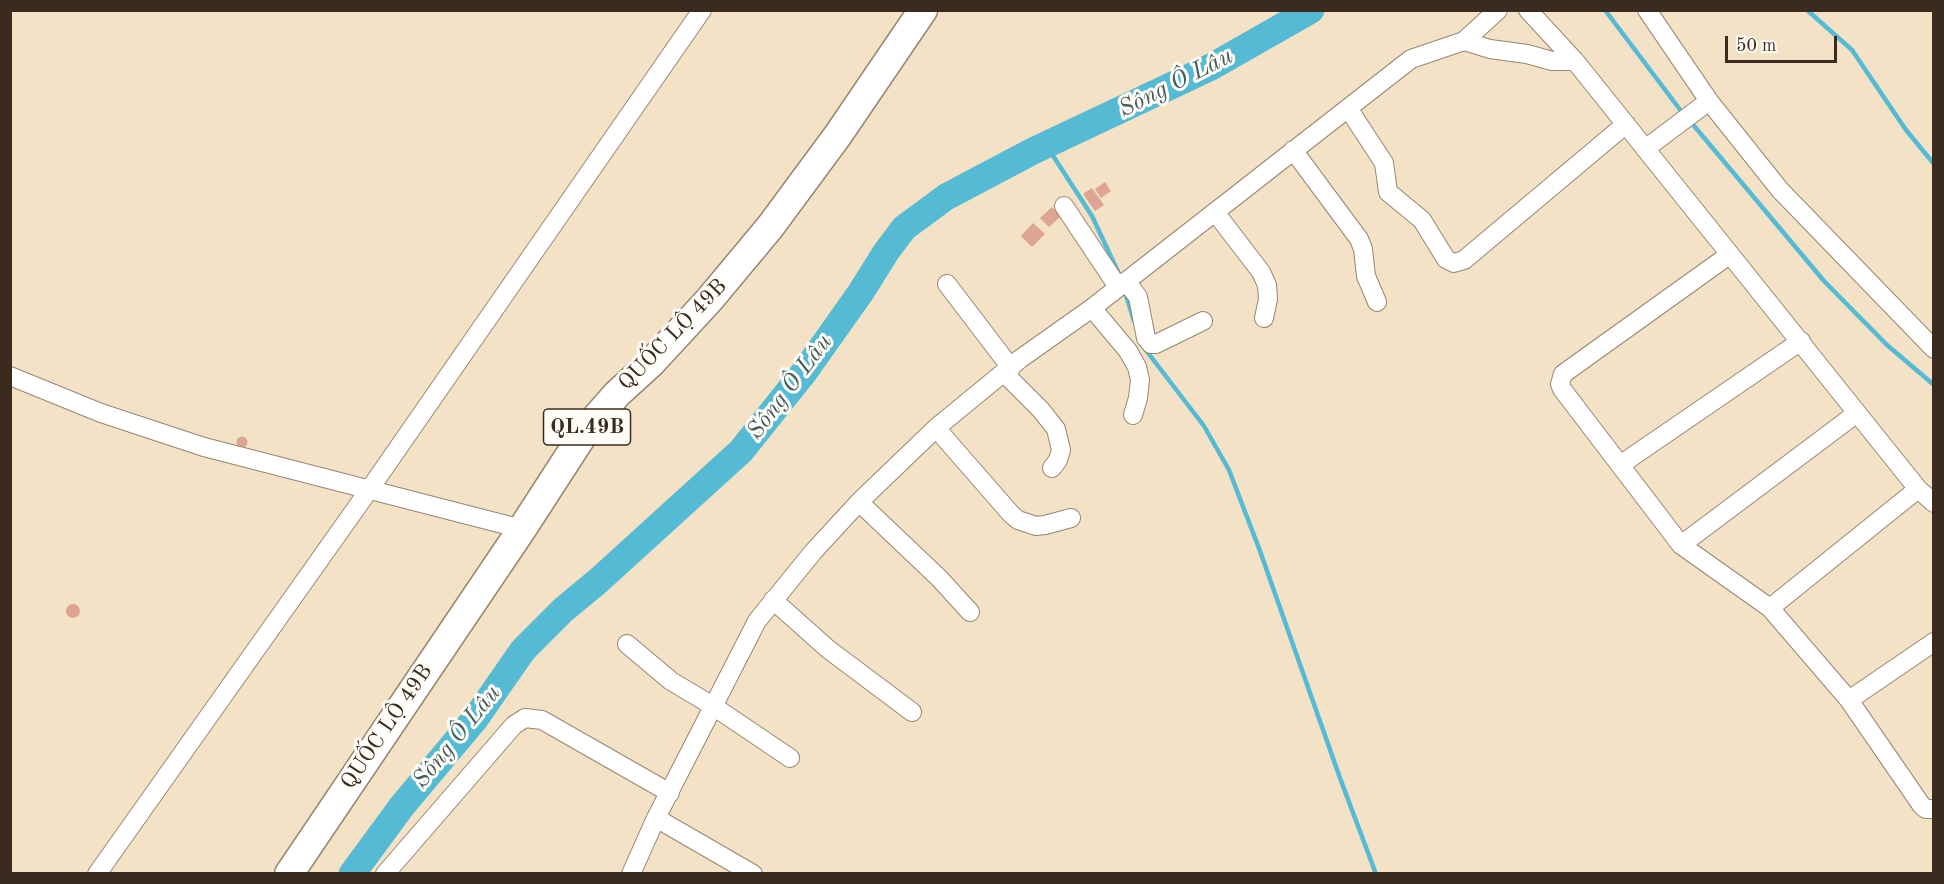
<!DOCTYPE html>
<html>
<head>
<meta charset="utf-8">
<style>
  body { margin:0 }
  #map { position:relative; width:1944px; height:884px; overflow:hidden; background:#f3e2c5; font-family:"Old Standard TT",serif }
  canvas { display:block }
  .frame { position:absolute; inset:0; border:12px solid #3b2a1e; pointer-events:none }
  .scale { position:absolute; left:1725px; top:36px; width:112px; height:27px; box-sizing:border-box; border:3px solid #3b2a1e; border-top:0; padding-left:8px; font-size:18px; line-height:21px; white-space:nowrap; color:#3b2a1e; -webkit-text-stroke:4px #fdfcf7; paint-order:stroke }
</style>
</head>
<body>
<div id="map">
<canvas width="1944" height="884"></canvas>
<div class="frame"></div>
<div class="scale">50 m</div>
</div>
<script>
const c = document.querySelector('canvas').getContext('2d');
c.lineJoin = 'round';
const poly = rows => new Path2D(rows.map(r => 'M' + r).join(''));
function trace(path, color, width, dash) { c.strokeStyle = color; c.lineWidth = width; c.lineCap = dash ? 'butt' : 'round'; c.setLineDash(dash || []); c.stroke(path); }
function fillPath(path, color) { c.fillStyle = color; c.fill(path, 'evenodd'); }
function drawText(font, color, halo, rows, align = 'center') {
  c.font = font + ' "Old Standard TT",serif'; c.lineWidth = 6; c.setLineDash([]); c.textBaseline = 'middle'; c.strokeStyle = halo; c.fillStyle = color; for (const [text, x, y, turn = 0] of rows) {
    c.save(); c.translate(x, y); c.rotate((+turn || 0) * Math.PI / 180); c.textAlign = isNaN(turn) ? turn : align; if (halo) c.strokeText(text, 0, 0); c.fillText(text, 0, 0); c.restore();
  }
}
trace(poly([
  [1605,10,1684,115],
  [1807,10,1852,50,1906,130,1934,164],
  [1690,121,1824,281,1887,345,1934,385],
  [1046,145,1092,216,1120,276],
  [1125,292,1134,321],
  [1145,349,1204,426,1229,470,1260,551,1340,778,1376,874]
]), '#55bad3', 4.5);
trace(poly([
  [352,874,402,806,475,719,523,650,563,610,598,581,741,451,805,371,861,292,886,252,904,228,946,197,1033,151,1211,67,1311,10]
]), '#55bad3', 27);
fillPath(poly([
  [1105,182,1111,191,1101,198,1095,189],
  [1092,188,1104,205,1095,211,1083,194],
  [1052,207,1061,216,1049,227,1040,218],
  [1033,223,1045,234,1032,247,1021,236],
  '236.5 442a5.5 5.5 0 1 1 11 0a5.5 5.5 0 1 1-11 0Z',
  '66 611a7 7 0 1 1 14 0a7 7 0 1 1-14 0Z'
]), '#dea494');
const minor = poly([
  [1528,10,1575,61,1918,489,1934,503],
  [1647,10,1709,101,1780,190,1934,349],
  [1464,41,1490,49,1527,54,1552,61,1575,61],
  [1348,108,1384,163,1388,192,1422,220,1446,259,1454,263,1464,260,1626,124],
  [1645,149,1709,101],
  [1293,150,1359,239,1363,249,1366,276,1377,302],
  [1064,206,1118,287],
  [1215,212,1261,272,1267,285,1268,299,1264,318],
  [1729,255,1563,374,1560,384,1562,389,1681,545,1770,608,1849,700,1922,806,1926,809,1934,809],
  [1126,281,1138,297,1146,338,1151,344,1156,344,1203,321],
  [947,284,1011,368],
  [1092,308,1128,351,1137,367,1140,380,1138,398,1133,415],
  [1004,373,1041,410,1056,429,1061,450,1058,460,1052,468],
  [10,376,101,413,204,447,522,529],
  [936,428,1011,514,1018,520,1036,526,1045,525,1071,518],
  [1620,465,1801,341],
  [859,502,939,578,970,612],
  [1681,545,1857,413],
  [773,600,828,649,912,712],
  [1770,608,1918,489],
  [627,644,671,681,713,706,790,758],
  [1849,700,1934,642],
  [656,818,753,874],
  [97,874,369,490,702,10],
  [385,874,514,725,525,718,542,720,670,793],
  [631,874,656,818,757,621,813,552,859,502,936,428,1020,359,1092,308,1411,59,1464,41,1498,10]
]);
const primary = poly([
  [289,874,522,529,588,427,617,394,651,363,710,299,770,227,838,135,923,10]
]);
trace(minor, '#978672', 20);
trace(primary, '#978672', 31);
trace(minor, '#fff', 18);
trace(primary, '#fff', 28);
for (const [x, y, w] of [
  [587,427,87]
]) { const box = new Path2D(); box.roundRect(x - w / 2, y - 18, w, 36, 4.5); c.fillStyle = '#fdfcf7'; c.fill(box); trace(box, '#3b2a1e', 1.5); }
drawText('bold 21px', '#3b2a1e', null, [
  ["QL.49B",587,427]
]);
drawText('22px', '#3b2a1e', '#fdfcf7', [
  ["QUỐC LỘ 49B",673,335,-46],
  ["QUỐC LỘ 49B",387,727,-56]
]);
drawText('italic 24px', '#445c5d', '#fdfcf7', [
  ["Sông Ô Lâu",1176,83,-27],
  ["Sông Ô Lâu",790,387,-53],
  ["Sông Ô Lâu",457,737,-51]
]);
</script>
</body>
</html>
